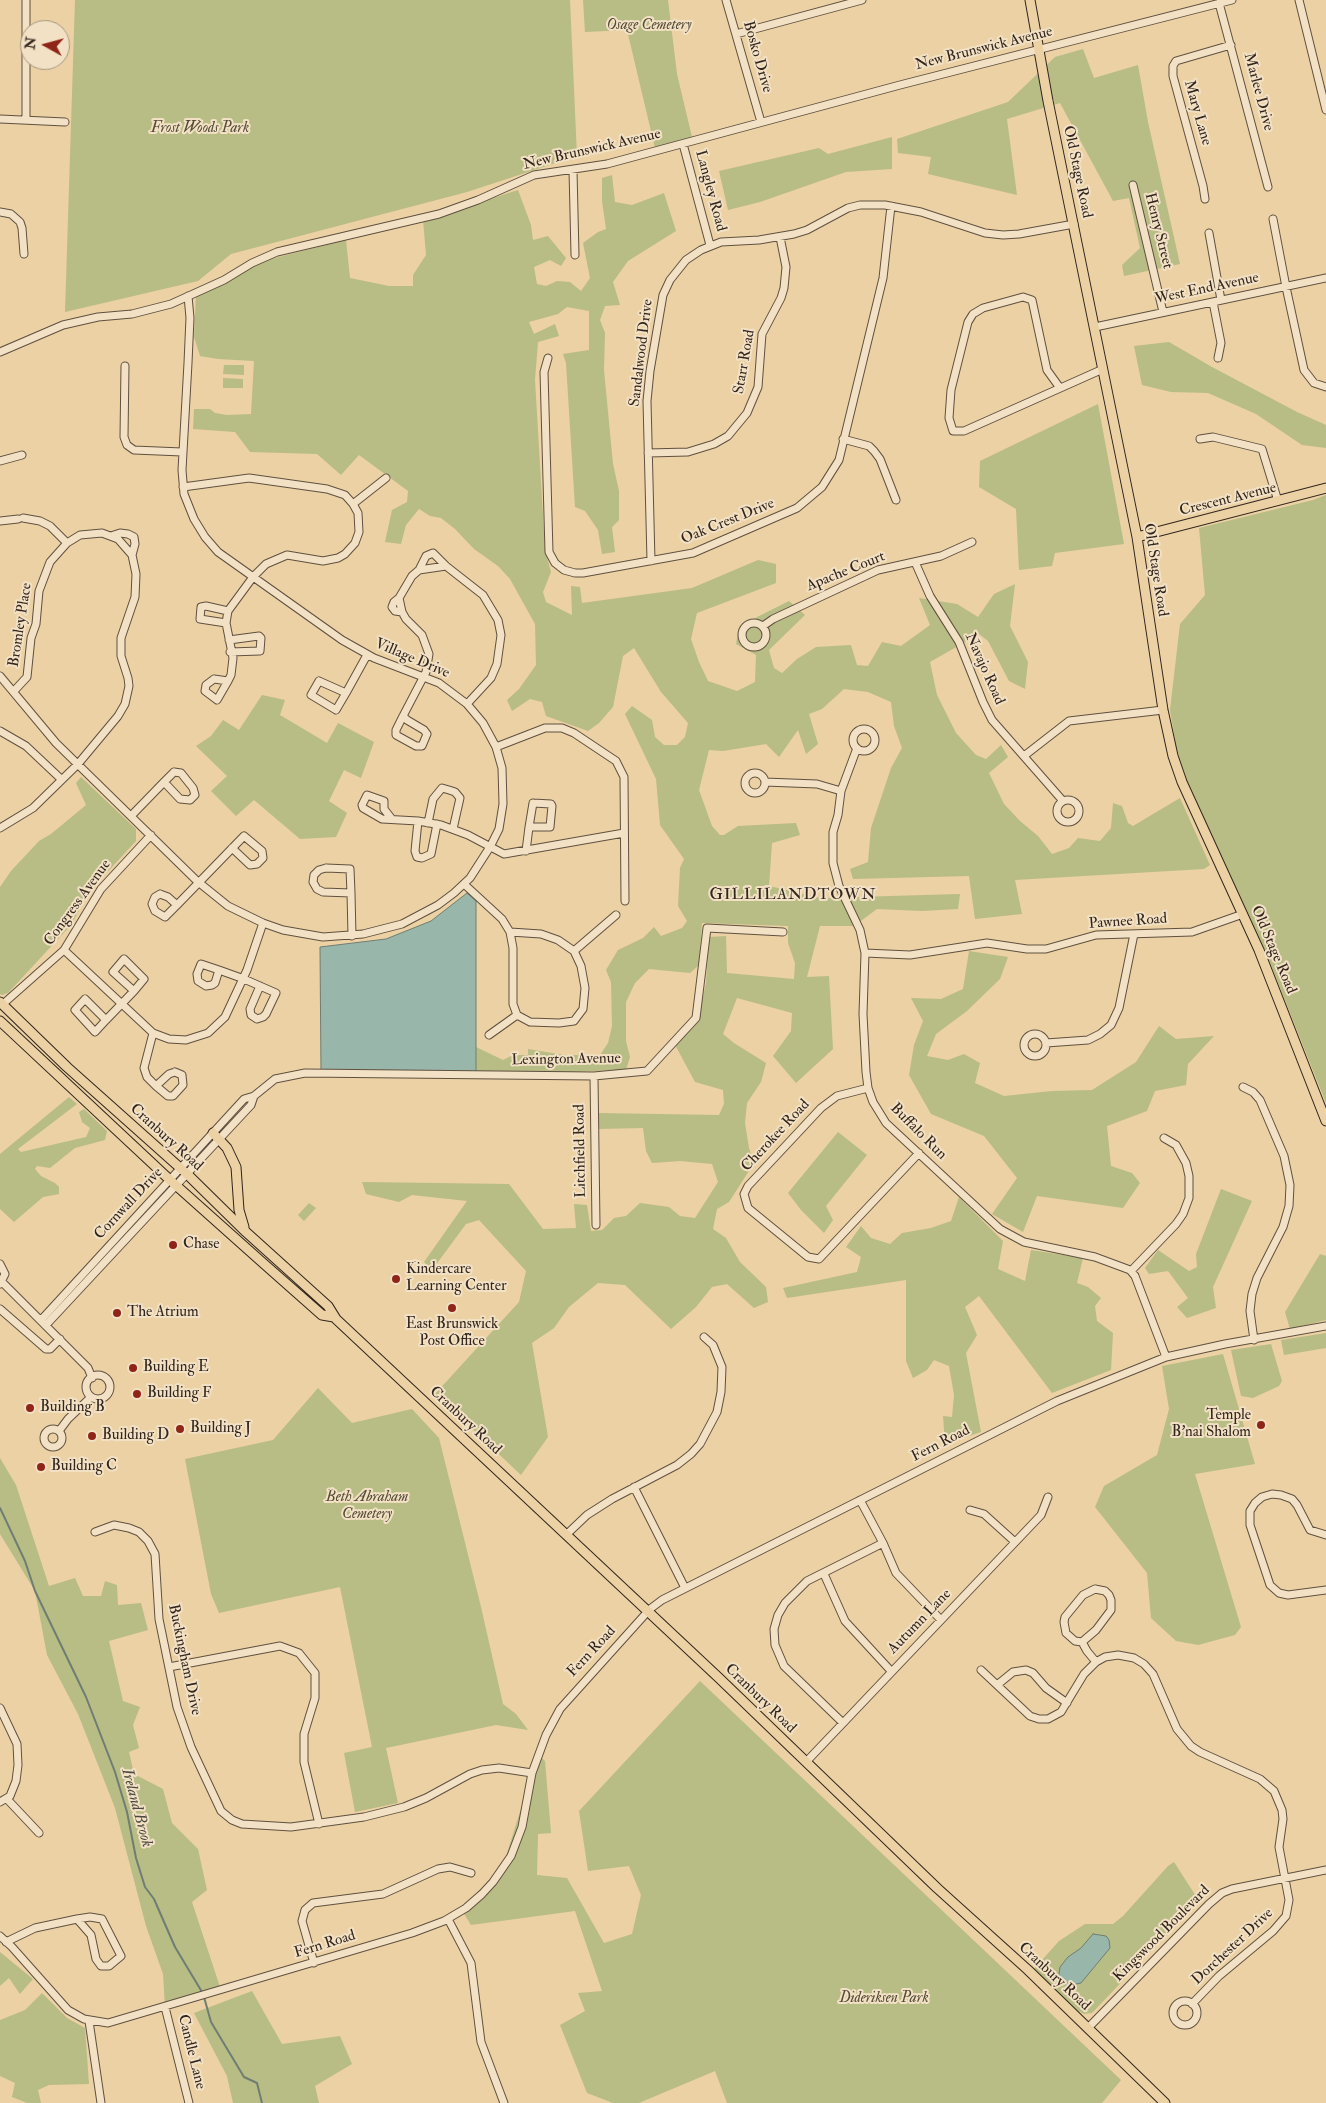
<!DOCTYPE html>
<html>
<head>
<meta charset="utf-8">
<style>
  body { margin:0 }
  #map { position:relative; width:1326px; height:2103px; overflow:hidden; background:#ebd1a4; font-family:"IM FELL Double Pica",serif }
  canvas { display:block }
  .north { position:absolute; left:20px; top:20px; width:50px; height:50px; box-sizing:border-box; background:#f2e1c4; border:1px solid #a59681; border-radius:50%; rotate:277deg; font-size:14px; font-weight:700; line-height:20px; text-align:center; color:#32251d }
  .north::after { content:''; display:block; margin:auto; width:18px; height:22px; background:#8f2418; clip-path:polygon(50% 0,100% 100%,50% 72%,0 100%) }
</style>
</head>
<body>
<div id="map">
<canvas width="1326" height="2103"></canvas>
<div class="north">N</div>
</div>
<script>
const c = document.querySelector('canvas').getContext('2d');
c.lineJoin = 'round';
function fillPath(path, color) { c.fillStyle = color; c.fill(path, 'evenodd'); }
const poly = rows => new Path2D(rows.map(r => 'M' + r).join(''));
function trace(path, color, width, dash) { c.strokeStyle = color; c.lineWidth = width; c.lineCap = dash ? 'butt' : 'round'; c.setLineDash(dash || []); c.stroke(path); }
function drawText(font, color, halo, rows, align = 'center') {
  c.font = font + ' "IM FELL Double Pica",serif'; c.lineWidth = 4; c.setLineDash([]); c.textBaseline = 'middle'; c.strokeStyle = halo; c.fillStyle = color; for (const [text, x, y, turn = 0] of rows) {
    c.save(); c.translate(x, y); c.rotate((+turn || 0) * Math.PI / 180); c.textAlign = isNaN(turn) ? turn : align; if (halo) c.strokeText(text, 0, 0); c.fillText(text, 0, 0); c.restore();
  }
}
fillPath(poly([
  [75,0,570,0,577,156,467,192,231,254,198,281,65,312],
  [583,0,668,0,677,74,692,137,655,148,627,30,585,32],
  [1083,49,1094,78,1138,65,1148,122,1180,264,1124,276,1122,265,1140,248,1129,198,1113,201,1060,103,1007,119,1017,195,928,174,931,157,898,153,897,139,1008,102,1055,57],
  [892,137,892,169,846,172,760,202,728,210,719,171,819,148,828,154],
  [612,175,615,202,632,205,664,193,676,231,628,261,613,282,620,305,605,306,600,320,605,333,604,370,613,464,619,491,619,520,612,527,615,552,602,554,598,530,585,511,575,507,566,363,563,354,589,350,589,311,567,307,558,314,529,322,534,334,555,324,559,336,538,342,535,380,545,550,551,572,543,592,546,602,572,615,571,586,580,587,582,603,692,588,758,560,776,564,776,583,697,613,691,639,699,662,708,681,737,691,755,682,756,655,736,644,738,632,757,617,789,601,805,615,769,650,774,668,782,673,797,659,816,647,851,645,857,665,868,666,882,642,901,646,930,625,919,598,957,604,978,617,994,594,1015,584,1010,626,1028,662,1025,689,1009,681,988,641,979,634,930,662,937,695,956,733,976,755,986,759,1001,745,1008,757,989,773,1004,804,1020,821,1038,836,1052,854,1069,848,1078,838,1100,841,1111,828,1113,803,1122,806,1128,823,1133,826,1180,798,1210,865,1204,869,1015,880,1022,914,975,919,969,876,853,879,850,869,868,862,871,828,891,768,902,748,894,726,891,702,868,692,844,689,822,709,809,714,818,744,806,754,798,730,779,757,766,744,723,751,709,750,699,790,712,826,720,835,724,835,738,826,796,823,800,835,772,843,769,886,821,898,960,894,958,909,922,911,877,909,854,926,820,926,807,977,829,976,833,1049,796,1083,773,1056,791,1031,792,1013,737,998,723,1034,734,1043,766,1063,761,1082,747,1103,745,1123,749,1148,754,1163,729,1202,717,1209,713,1229,726,1238,740,1262,766,1287,768,1302,754,1308,727,1284,712,1287,696,1307,671,1329,625,1285,598,1283,569,1307,554,1328,532,1343,548,1437,521,1475,435,1394,519,1302,526,1271,479,1220,466,1224,432,1270,424,1262,467,1201,412,1195,399,1202,366,1194,362,1182,509,1184,543,1229,576,1228,574,1204,587,1205,591,1231,602,1230,614,1218,626,1216,640,1203,669,1207,680,1216,695,1218,718,1182,712,1164,680,1161,652,1163,646,1151,643,1128,598,1129,598,1113,719,1115,724,1104,723,1090,695,1082,674,1043,697,1023,706,983,709,937,726,936,727,973,794,979,795,963,788,943,788,926,702,923,699,965,690,973,649,969,635,983,626,1002,626,1041,630,1057,626,1070,476,1075,476,1047,503,1060,513,1055,528,1055,528,1049,564,1055,600,1055,608,1043,612,1026,611,982,606,970,618,950,643,938,654,927,661,936,682,928,687,921,678,906,680,868,684,859,660,825,656,779,625,714,632,706,652,720,655,737,664,745,677,745,685,737,688,723,661,692,634,648,623,656,613,707,599,723,588,731,546,716,542,702,530,699,512,711,507,700,519,689,536,665,535,624,510,579,498,566,474,549,455,529,441,518,430,516,419,509,406,525,401,544,385,542,392,510,407,502,408,491,359,455,341,475,317,454,250,452,235,432,193,429,194,409,210,409,215,413,227,415,251,414,254,361,218,359,200,356,194,337,196,295,263,261,346,240,350,278,389,286,413,286,413,275,426,255,423,220,518,190,531,225,533,240,548,236,566,258,561,266,550,260,534,267,537,284,546,286,557,281,570,282,581,291,590,278,583,243,598,232,606,229,602,201,602,178],
  [1169,342,1212,367,1297,412,1326,425,1326,448,1302,445,1256,414,1208,393,1171,392,1142,385,1134,346],
  [224,365,244,365,244,375,223,374],
  [223,378,243,379,243,388,223,388],
  [1098,404,1124,544,1055,553,1052,566,1019,570,1016,509,979,487,980,461],
  [1326,495,1326,1103,1264,948,1185,779,1177,753,1170,710,1180,624,1205,595,1199,528,1313,500],
  [262,695,285,700,280,715,327,743,338,723,374,742,361,778,344,770,329,801,347,813,336,837,300,839,254,800,236,816,211,791,227,776,196,746,211,736,223,720,239,730],
  [81,777,136,829,136,841,90,891,71,925,8,993,2,995,0,994,0,887,11,871,39,841,51,834,86,805,76,783],
  [969,951,1008,957,1000,979,967,1011,936,1034,927,1056,948,1060,964,1054,980,1063,975,1083,1004,1096,1052,1091,1092,1090,1136,1062,1159,1026,1176,1039,1214,1036,1188,1064,1186,1085,1155,1091,1147,1111,1107,1126,1111,1166,1132,1173,1140,1183,1123,1208,1037,1196,1023,1232,992,1214,1017,1178,984,1136,931,1114,909,1075,914,1045,923,1021,911,998,941,999,963,989],
  [69,1097,77,1104,18,1149,21,1152,86,1137,90,1128,82,1122,79,1112,84,1109,107,1131,105,1140,75,1148,50,1168,37,1166,35,1169,41,1176,55,1183,59,1187,59,1194,43,1197,14,1222,0,1209,0,1154],
  [838,1132,867,1155,826,1206,833,1220,824,1233,801,1210,788,1193],
  [1221,1189,1252,1201,1213,1287,1216,1308,1187,1318,1177,1307,1188,1298,1168,1271,1149,1274,1145,1268,1158,1250,1189,1271,1197,1267,1196,1254],
  [959,1197,1003,1241,998,1269,1025,1281,1031,1250,1083,1258,1077,1283,1088,1287,1101,1298,1095,1306,1097,1321,1113,1333,1111,1370,1052,1393,979,1296,965,1307,977,1335,966,1353,981,1432,945,1444,943,1416,952,1417,954,1395,949,1366,934,1360,927,1370,913,1378,906,1361,906,1280,787,1298,783,1288,857,1272,861,1257,846,1247,861,1226,871,1238,890,1244,902,1233,931,1228,951,1221],
  [309,1203,316,1208,304,1221,298,1215],
  [1320,1254,1326,1256,1326,1320,1290,1329,1285,1312],
  [1326,1333,1326,1348,1284,1355,1281,1340],
  [1271,1344,1282,1381,1279,1386,1253,1398,1241,1396,1231,1350],
  [1223,1354,1255,1464,1195,1474,1241,1627,1235,1635,1198,1645,1176,1641,1151,1618,1147,1573,1095,1507,1104,1486,1157,1455,1169,1409,1162,1366],
  [318,1388,352,1423,412,1409,439,1438,481,1607,503,1704,516,1714,528,1730,496,1725,386,1748,398,1803,355,1812,344,1753,372,1747,340,1587,219,1613,211,1594,185,1459,273,1440],
  [0,1458,16,1485,49,1586,75,1578,83,1596,101,1596,105,1581,117,1585,118,1605,141,1603,148,1630,109,1641,123,1701,140,1707,133,1725,139,1748,129,1752,134,1774,163,1789,172,1823,198,1849,207,1890,192,1902,221,1990,165,2007,163,1974,146,1926,115,1808,78,1714,47,1655,35,1591,0,1534],
  [700,1681,1121,2080,1102,2103,727,2103,715,2071,639,2103,613,2103,587,2093,560,2025,585,2011,578,1993,602,1991,575,1911,471,1925,461,1909,503,1866,538,1754,545,1761,551,1833,538,1834,537,1875,567,1878,604,1943,632,1934,641,1895,629,1866,588,1871,579,1811],
  [1174,1862,1199,1901,1092,2013,1084,2014,1072,2008,1033,1970,1059,1941,1085,1924,1113,1924,1123,1916,1168,1866],
  [0,1952,33,1979,20,1994,9,1978,0,1986],
  [252,1991,282,2044,340,2036,352,2064,315,2086,319,2103,233,2103,227,2076,194,2013],
  [42,1993,67,2018,85,2028,89,2084,49,2085,38,2090,41,2103,27,2103,12,2097,15,2083,0,2076,0,2020,25,2010]
]), '#b8bc85');
const water = poly([
  [467,893,476,901,476,1075,321,1073,320,947,386,939,431,921,467,893],
  [1093,1934,1106,1936,1109,1940,1110,1948,1081,1983,1067,1986,1061,1981,1059,1974,1060,1967,1068,1957,1081,1948,1093,1934]
]);
fillPath(water, '#98b7aa');
trace(water, '#6f7d72', 1);
trace(poly([
  [0,1508,25,1561,35,1591,86,1697,115,1772,127,1812,136,1858,145,1887,154,1899,175,1947,202,1992],
  [204,1997,211,2022,244,2077,257,2083,262,2103]
]), '#6f7d72', 2);
const minor = poly([
  [726,0,761,122],
  [1299,0,1326,110],
  [1219,3,1268,187],
  [736,34,862,0],
  [0,119,65,122],
  [26,120,26,0],
  [683,144,710,245],
  [573,170,575,255],
  [1133,185,1163,312],
  [1205,199,1203,186,1173,76,1173,66,1176,61,1231,45],
  [0,212,11,214,20,222,22,228,24,254],
  [1273,219,1286,287,1304,370,1314,383,1326,387],
  [1209,233,1221,300],
  [1213,302,1221,343,1218,358],
  [1095,327,1326,278],
  [0,352,63,325,98,317,132,314,171,304,224,280,252,263,277,252,439,214,478,200,534,175,607,164,900,85,1232,0],
  [548,358,544,372,549,552,555,563,564,570,575,573,583,573,693,553,797,508,822,487,839,460,883,278,891,206],
  [125,366,124,437,127,445,134,450,182,452],
  [1060,388,1047,370,1032,300,1023,297,983,308,973,314,968,322,951,390,949,418,953,431,964,431,1103,369],
  [843,439,869,446,874,451,880,459,896,500],
  [1200,439,1213,437,1262,449,1278,501],
  [648,453,688,452,714,444,728,436,747,413,758,387,762,334,781,298,784,288,786,267,780,237],
  [0,461,22,455],
  [183,487,249,478,327,489,345,495,353,504,358,513,359,532,355,543,345,554,338,558,323,561,287,555,266,564,253,577,228,611,226,623,233,658,231,675,228,681],
  [353,504,386,478],
  [23,518,40,521,50,526,67,543],
  [0,521,18,519],
  [111,536,120,533,128,534,134,537,135,544,132,555],
  [651,561,647,401,650,371,663,295,670,280,686,260,701,250,721,242,759,240,794,234,807,230,848,208,860,205,885,205,921,212,985,233,1003,235,1019,234,1074,224],
  [915,562,930,596,959,642,983,702,992,720,1063,801],
  [419,570,426,556,433,553,446,566,483,595,498,620,501,635,497,664,491,678,467,704],
  [399,598,394,602,392,607,395,611,402,612],
  '742 635a12 12 0 1 1 24 0a12 12 0 1 1-24 0Z',
  [226,623,200,619,201,607,206,606,228,611],
  [763,626,773,619,878,570,941,556,972,542],
  [229,640,259,636,261,638,260,651,230,652],
  [0,676,56,743,197,881,228,906,263,923,283,930,323,937,363,934,402,924,438,905,454,893,470,878,490,847,499,829,503,804,502,768,496,747,489,734,483,723,467,704,439,683,374,658,342,640,218,552,205,537,194,519,184,494,182,470,188,363,190,318,188,296],
  [214,679,228,681,217,700,205,691,206,685,214,679],
  [319,681,346,693,336,710,311,695,319,681],
  [346,693,367,655],
  [403,716,426,672,429,654,422,635,406,619,402,612,399,598,412,576,419,570,446,566],
  [403,716,407,720,424,730,427,734,422,746,416,746,396,735,396,730,403,716],
  '853 740a11 11 0 1 1 22 0a11 11 0 1 1-22 0Z',
  [0,731,26,746,61,779],
  [496,747,545,728,562,728,574,733,616,761,624,777,625,901],
  [857,748,841,791,838,815,833,832,833,863,839,886,860,930,865,953,863,1014,866,1072,868,1088,873,1102,886,1123,1000,1229,1024,1242,1095,1257,1130,1270,1135,1276,1166,1357],
  [1024,756,1069,721,1163,710],
  [174,772,181,773,193,788,195,795,190,800,180,799,164,782,174,772],
  '745 783a10 10 0 1 1 20 0a10 10 0 1 1-20 0Z',
  [765,782,817,784,841,791],
  '1057 811a11 11 0 1 1 22 0a11 11 0 1 1-22 0Z',
  [533,803,551,804,552,806,550,827,529,827,533,803],
  [131,816,164,782],
  [391,818,384,809,384,801,367,795,362,805,363,808,382,819,418,821,441,825,468,835,504,854,624,833],
  [418,821,415,851,417,857,422,858,431,854,437,824],
  [428,823,433,799,442,788,449,790,455,792,460,798,453,829],
  [0,828,33,808,78,764,118,716,125,704,129,686,128,678,121,656,121,638,135,597,136,574,132,555,118,539,102,533,80,535,67,543,50,562,39,591,36,624,31,638,27,677,14,691],
  [526,851,529,827],
  [326,868,350,869,351,893,323,892,317,889,313,882,314,875,319,870,326,868],
  [464,884,502,919,510,932,513,948,513,1004,517,1015,530,1022,559,1023,574,1021,583,1009,585,988,581,966,574,951,558,940,541,934,510,932],
  [351,893,352,936],
  [160,894,168,897,177,905,165,917,155,911,152,904,155,897,160,894],
  [177,905,244,836,262,851,263,858,257,864,250,865,232,848],
  [64,950,153,1033,169,1039,186,1040,208,1033,225,1017,247,970,263,923],
  [574,951,616,915],
  [865,953,910,955,987,943,1027,949,1046,949,1096,935,1192,932,1243,914],
  [219,970,215,983,212,985,206,986,198,981,197,974,201,964,219,970,244,979,260,986],
  [260,986,276,993,266,1014,263,1017,257,1019,251,1015,250,1009,260,986],
  [85,999,106,1020,95,1032,75,1010,85,999],
  [3,1004,64,950,101,889,151,835],
  [106,1020,134,991,144,979,124,959,113,972,134,991],
  [153,1033,144,1068,147,1077,156,1086],
  '1024 1045a11 11 0 1 1 22 0a11 11 0 1 1-22 0Z',
  [489,1035,517,1015],
  [1046,1043,1088,1040,1100,1034,1111,1025,1119,1008,1134,934],
  [175,1072,182,1075,183,1085,173,1096,168,1096,156,1086,169,1074,175,1072],
  [594,1076,596,1225],
  [1243,1087,1253,1092,1260,1100,1284,1156,1290,1185,1289,1206,1283,1227,1257,1278,1252,1294,1250,1311,1254,1340],
  [868,1088,837,1096,821,1108,748,1186,744,1194,748,1208,808,1257,819,1259,919,1153],
  [0,1264,5,1274,0,1284],
  [1131,1271,1176,1224,1183,1214,1189,1198,1189,1176,1186,1163,1176,1145,1164,1138],
  [2,1282,88,1368,92,1378],
  [0,1309,46,1349,50,1349,60,1339],
  [41,1320,244,1099,254,1096,275,1079,305,1073,594,1076,647,1071,696,1018,707,928,783,932],
  [46,1325,251,1105,254,1096],
  '86 1387a12 12 0 1 1 24 0a12 12 0 1 1-24 0Z',
  '44 1438a9 9 0 1 1 18 0a9 9 0 1 1-18 0Z',
  [59,1431,68,1419,91,1397],
  [634,1487,685,1588],
  [860,1500,883,1543,896,1573,941,1620],
  [970,1510,984,1514,1015,1542],
  [95,1532,114,1525,129,1528,139,1532,148,1541,155,1554,159,1619,177,1707,191,1747,221,1811,232,1820,242,1824,291,1827,364,1817,404,1807,426,1798,470,1774,482,1770,499,1768,532,1773],
  [566,1535,587,1515,612,1499,677,1465,691,1454,700,1444,717,1412,721,1392,722,1367,713,1345,704,1337],
  [1326,1535,1310,1530,1297,1505,1292,1499,1281,1495,1272,1494,1262,1497,1255,1503,1250,1511,1250,1525,1270,1585,1279,1593,1288,1595,1326,1590],
  [824,1574,845,1621,891,1671],
  [1095,1589,1105,1591,1109,1595,1111,1600,1111,1610,1096,1630,1082,1642,1075,1641,1066,1633,1064,1622,1065,1617,1083,1595,1095,1589],
  [1082,1642,1087,1651,1096,1662],
  [169,1667,280,1646,299,1653,315,1673,315,1698,304,1734,304,1762,319,1824],
  [981,1670,1030,1716,1039,1719,1048,1719,1061,1712,1084,1674,1096,1662,1105,1657,1118,1655,1134,1658,1144,1664,1153,1674,1177,1729,1191,1746,1200,1752,1260,1779,1274,1791,1282,1810,1283,1819,1279,1847,1289,1900,1286,1916,1273,1931,1219,1976,1192,2004],
  [997,1685,1013,1672,1026,1670,1033,1673,1046,1688,1067,1703],
  [0,1708,17,1744,18,1765,16,1781,10,1796,0,1802],
  [843,1723,784,1666,775,1645,774,1629,778,1615,785,1603,807,1581,883,1543],
  [806,1762,1041,1515,1048,1497],
  [7,1799,39,1833],
  [90,1917,102,1919,121,1956,109,1966,101,1966,96,1959,91,1935,77,1919,90,1917],
  [448,1919,471,1963,481,2042,504,2103],
  [0,1936,12,1947,68,2010,84,2019,108,2023,412,1933,444,1921,466,1908,482,1894,493,1882,511,1856,522,1827,532,1773,546,1735,560,1709,650,1609,662,1600,1057,1401,1166,1357,1225,1344,1326,1326],
  [6,1942,35,1928,77,1919],
  [314,1963,302,1921,305,1910,313,1903,383,1894,438,1869,450,1867,471,1873],
  '1173 2013a12 12 0 1 1 24 0a12 12 0 1 1-24 0Z',
  [165,2007,189,2103],
  [89,2021,101,2103],
  [1088,2028,1209,1904,1222,1893,1232,1889,1326,1870]
]);
const major = poly([
  [1030,0,1048,101,1137,537,1163,710,1173,756,1182,782,1259,950,1326,1121],
  [1137,537,1326,488],
  [0,1002,67,1067,187,1174,246,1232,328,1306,336,1319,719,1678,937,1888,1028,1970,1165,2103],
  [0,1021,170,1180,263,1263,322,1315,334,1317],
  [213,1133,227,1148,236,1167,239,1210,244,1227]
]);
trace(minor, '#60503f', 9);
trace(major, '#32251d', 11);
trace(minor, '#f2e1c4', 7);
trace(major, '#ebd1a4', 9);
for (const [x, y, r, color] of [
  [173,1245,5,"#8f2418"],
  [396,1279,5,"#8f2418"],
  [452,1308,5,"#8f2418"],
  [117,1313,5,"#8f2418"],
  [133,1368,5,"#8f2418"],
  [137,1394,5,"#8f2418"],
  [30,1408,5,"#8f2418"],
  [1261,1425,5,"#8f2418"],
  [180,1429,5,"#8f2418"],
  [92,1436,5,"#8f2418"],
  [41,1467,5,"#8f2418"]
]) { const dot = new Path2D(); dot.arc(x, y, r, 0, 2 * Math.PI); c.fillStyle = color; c.fill(dot); trace(dot, '#f2e1c4', 2); }
drawText('italic 15px', '#544b37', '#f2e1c4', [
  ["Osage Cemetery",649,26],
  ["Frost Woods Park",200,129],
  ["Beth Abraham",367,1498],
  ["Cemetery",367,1515],
  ["Dideriksen Park",884,1999]
]);
drawText('15px', '#32251d', '#f2e1c4', [
  ["New Brunswick Avenue",984,49,-14],
  ["Bosko Drive",757,57,74],
  ["Marlee Drive",1258,92,75],
  ["Mary Lane",1197,113,74],
  ["New Brunswick Avenue",592,150,-13],
  ["Old Stage Road",1077,172,78],
  ["Langley Road",710,191,75],
  ["Henry Street",1158,231,76],
  ["West End Avenue",1207,289,-12],
  ["Sandalwood Drive",642,353,-83],
  ["Starr Road",745,362,-80],
  ["Crescent Avenue",1228,500,-14],
  ["Oak Crest Drive",728,522,-22],
  ["Old Stage Road",1155,570,81],
  ["Apache Court",846,572,-22],
  ["Bromley Place",21,625,-81],
  ["Village Drive",412,659,23],
  ["Navajo Road",984,669,66],
  ["Congress Avenue",78,903,-54],
  ["Pawnee Road",1128,922,-4],
  ["Old Stage Road",1273,950,67],
  ["Lexington Avenue",566,1060,-1],
  ["Buffalo Run",918,1132,45],
  ["Cherokee Road",776,1136,-47],
  ["Cranbury Road",166,1138,42],
  ["Litchfield Road",581,1151,-91],
  ["Cornwall Drive",129,1204,-47],
  ["Cranbury Road",465,1421,43],
  ["Fern Road",941,1444,-27],
  ["Autumn Lane",920,1622,-46],
  ["Fern Road",592,1652,-47],
  ["Buckingham Drive",184,1660,78],
  ["Cranbury Road",760,1699,44],
  ["Kingswood Boulevard",1162,1934,-45],
  ["Fern Road",325,1945,-17],
  ["Dorchester Drive",1233,1947,-43],
  ["Cranbury Road",1054,1977,43],
  ["Candle Lane",191,2052,76]
]);
drawText('15px', '#32251d', '#f2e1c4', [
  ["Chase",183,1245],
  ["Kindercare",406,1270],
  ["Learning Center",406,1287],
  ["The Atrium",127,1313],
  ["East Brunswick",452,1325,"center"],
  ["Post Office",452,1342,"center"],
  ["Building E",143,1368],
  ["Building F",147,1394],
  ["Building B",40,1408],
  ["Temple",1251,1416,"right"],
  ["B'nai Shalom",1251,1433,"right"],
  ["Building J",190,1429],
  ["Building D",102,1436],
  ["Building C",51,1467]
], 'left');
c.letterSpacing = '1px';
drawText('16px', '#32251d', '#f2e1c4', [
  ["GILLILANDTOWN",793,896]
]);
c.letterSpacing = '0px';
drawText('italic 16px', '#4c4a40', '#f2e1c4', [
  ["Ireland Brook",136,1808,75]
]);
</script>
</body>
</html>
